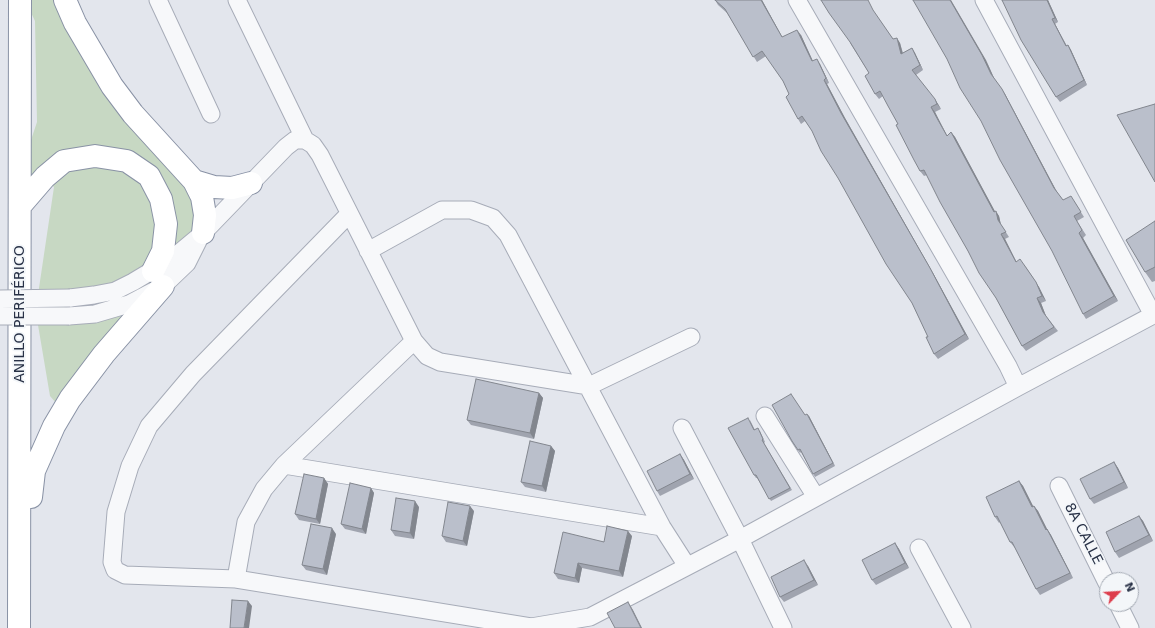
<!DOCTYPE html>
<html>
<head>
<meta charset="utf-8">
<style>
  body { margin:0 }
  #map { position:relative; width:1155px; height:628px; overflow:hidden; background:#e3e6ed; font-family:"DejaVu Sans",sans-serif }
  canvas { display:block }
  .north { position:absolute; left:1099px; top:572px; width:40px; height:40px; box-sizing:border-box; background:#f3f6f9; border:1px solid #a2a8b2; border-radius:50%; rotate:65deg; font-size:11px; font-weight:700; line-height:16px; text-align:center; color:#293247 }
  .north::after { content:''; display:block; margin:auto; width:14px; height:18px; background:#dd3d4c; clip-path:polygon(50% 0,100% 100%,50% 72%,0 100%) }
</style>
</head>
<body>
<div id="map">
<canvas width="1155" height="628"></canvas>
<div class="north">N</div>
</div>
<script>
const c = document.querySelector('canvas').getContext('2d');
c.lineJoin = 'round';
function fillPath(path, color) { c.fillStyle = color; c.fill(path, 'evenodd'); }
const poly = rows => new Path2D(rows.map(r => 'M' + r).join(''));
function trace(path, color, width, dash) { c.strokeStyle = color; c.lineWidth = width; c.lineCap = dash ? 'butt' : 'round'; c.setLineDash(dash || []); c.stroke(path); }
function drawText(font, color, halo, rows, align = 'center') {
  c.font = font + ' "DejaVu Sans",sans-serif'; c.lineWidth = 3.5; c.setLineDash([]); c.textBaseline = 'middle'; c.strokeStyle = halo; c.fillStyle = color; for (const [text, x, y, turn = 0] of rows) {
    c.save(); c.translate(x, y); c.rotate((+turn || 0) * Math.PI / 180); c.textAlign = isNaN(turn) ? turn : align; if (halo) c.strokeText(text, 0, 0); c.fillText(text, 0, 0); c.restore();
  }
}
fillPath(poly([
  [25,0,65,0,205,215,63,411,50,396,38,325,39,288,54,187,44,177,20,173,37,122,35,21]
]), '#c7d8c3');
const minor = poly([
  [158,0,211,114],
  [237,0,305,140,313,145,320,155,414,341,427,356,440,362,589,386,691,337],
  [797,0,1008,366,1018,387],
  [984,0,1153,315],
  [349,214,193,374,149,426,130,466,116,512,112,562,115,570,125,575,236,579,531,627,590,617,740,539,1018,387,1155,314],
  [368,251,442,210,471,210,493,218,508,235,662,527,687,566],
  [70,298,94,295,115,291,133,282,173,258,203,233,286,147,295,140,305,140],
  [69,316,95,314,129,304,163,286,187,263,198,241],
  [765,416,816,497],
  [682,428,740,539,783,628],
  [284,465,662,527],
  [1059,486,1107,583],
  [919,548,962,628],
  [236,579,246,522,264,489,284,465,414,341],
  [1118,604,1130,628]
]);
const highway = poly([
  [65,0,75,23,112,86,133,114,194,181,202,197,205,215,203,233],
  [194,181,214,187,232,188,251,183],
  [20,206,45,177,64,161,95,156,127,161,149,176,161,199,166,224,163,251,153,271],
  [31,497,34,471,54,426,70,399,104,354,163,286],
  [19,628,20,0]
]);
trace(minor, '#a7acb8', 19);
trace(highway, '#8992a5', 24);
trace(minor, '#f7f8fa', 17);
trace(highway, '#fff', 22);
const minorBridge = poly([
  [0,299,70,298],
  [0,316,69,316]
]);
trace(minorBridge, '#a7acb8', 19, []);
trace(minorBridge, '#f7f8fa', 17);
fillPath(poly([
  [715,0,762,0,782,37,801,35,813,61,820,64,829,83,827,84,845,118,933,273,969,339,938,359,934,354,928,337,912,303,813,131,805,121,801,124,798,119,789,94,783,81,766,56,757,62,727,13,718,5],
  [1002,0,1048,0,1058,22,1055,24,1067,46,1068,45,1071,50,1087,85,1060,102,1056,97],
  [876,15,893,39,900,43,903,53,912,48,915,53,923,70,916,75,938,104,941,109,935,112,941,125,947,136,951,132,955,137,995,212,999,216,1001,225,1009,237,1005,239,1016,261,1039,287,1046,301,1041,303,1046,316,1058,331,1026,351,1022,346,996,298,968,251,927,175,924,176,920,171,898,124,883,96,879,99,875,94,869,73,850,43],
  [986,60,994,78,1005,94,1057,192,1063,200,1074,201,1084,217,1077,221,1086,235,1083,238,1118,301,1086,319,1083,314],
  [1155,221,1155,281,1152,282,1145,272],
  [539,393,543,398,534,439,471,425,467,420],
  [809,416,835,466,815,477,801,452,800,453,792,441],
  [750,420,755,430,760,431,765,442,764,443,792,490,771,501,757,478,756,478,754,475],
  [551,446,555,451,546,492,525,487,521,482],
  [680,454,684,460,694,479,660,496,657,491],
  [1114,462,1118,468,1128,488,1094,504,1090,499],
  [324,478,328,484,320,524,299,520,295,514],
  [1019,481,1023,486,1033,506,1034,506,1038,511,1047,529,1051,535,1073,578,1040,595,1036,589,1015,548,1010,542,1000,522,999,523,995,517],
  [371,488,374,493,366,534,345,529,341,524],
  [419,507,414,539,395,536,391,530],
  [474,511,467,546,446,542,442,536],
  [1139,516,1143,521,1153,541,1119,558,1115,552],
  [336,534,327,575,306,570,302,565],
  [632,536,623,577,582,568,579,583,558,579,554,573,604,542],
  [895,543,899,549,909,568,876,585,872,580],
  [808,566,818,585,784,602,780,597]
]), '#a0a4af');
fillPath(poly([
  [761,0,762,0,785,42,782,37],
  [950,0,951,0,986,60,994,78,991,74],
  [1047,0,1048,0,1058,22,1055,18],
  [1052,19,1055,24,1069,51,1066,46],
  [797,30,801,35,815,66,812,61],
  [897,38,900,43,904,59,901,54],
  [1068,45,1071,50,1087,85,1084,80],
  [912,48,915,53,923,70,920,65],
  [817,59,820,64,829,83,826,78],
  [824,80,827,84,845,118,933,273,969,339,965,334,841,113],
  [1002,89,1005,94,1057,192,1054,188],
  [935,99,941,109,937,104],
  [931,107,935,112,950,141,938,120],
  [951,132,955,137,997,215,996,211,999,216,1001,225,1009,237,998,220],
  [1079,233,1083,238,1118,301,1114,296],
  [1001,234,1005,239,1019,267,1016,262],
  [1024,264,1039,287,1046,301,1042,296],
  [1037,298,1041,303,1046,316,1043,312],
  [539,393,543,398,534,439,530,433],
  [807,414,809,416,835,466,833,463],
  [551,446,555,451,546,492,542,486],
  [680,454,684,460,694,479,690,474],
  [1114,462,1118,468,1128,488,1124,482],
  [324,478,328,484,320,524,316,519],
  [1019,481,1023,486,1036,512,1032,507],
  [371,488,374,493,366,534,362,529],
  [415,501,419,507,414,539,410,533],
  [470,506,474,511,467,546,463,541],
  [1034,506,1038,511,1050,535,1046,530],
  [1139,516,1143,521,1153,541,1149,535],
  [332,528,336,534,327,575,323,569],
  [1047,529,1051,535,1073,578,1070,573],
  [628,531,632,536,623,577,619,571],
  [895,543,899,549,909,568,905,563],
  [804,560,808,566,818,585,814,580],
  [578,563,582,568,579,583,575,578],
  [248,601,252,606,249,628,244,628],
  [628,602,633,610,642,628,641,628]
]), '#82868e');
const building = poly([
  [715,0,761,0,782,37,797,30,812,61,817,59,826,78,824,80,841,113,930,268,965,334,934,354,926,337,928,337,912,303,886,264,838,178,821,151,812,131,802,116,798,119,786,97,789,94,783,81,762,51,753,57,725,9,715,0],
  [821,0,868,0,873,10,893,39,897,38,901,54,912,48,920,65,912,70,935,99,937,104,931,107,938,120,947,136,951,132,994,212,996,211,998,220,1006,232,1001,234,1016,262,1020,259,1036,282,1042,296,1037,298,1043,312,1054,327,1022,346,996,298,979,273,968,251,940,202,924,170,920,171,914,160,896,125,898,124,888,106,880,91,875,94,865,76,869,73,850,42,829,13,821,0],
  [913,0,950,0,982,55,991,74,1002,89,1054,188,1063,200,1071,196,1081,212,1074,216,1082,230,1079,233,1114,296,1083,314,1052,251,1000,160,981,121,960,88,947,59,913,0],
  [1002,0,1047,0,1055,18,1052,19,1066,46,1068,45,1084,80,1056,97,1021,40,1002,0],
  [1155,104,1155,182,1117,115,1155,104],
  [1155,221,1155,267,1145,272,1126,240,1155,221],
  [476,379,539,393,530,433,467,420,476,379],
  [791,394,805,415,807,414,833,463,813,474,800,449,798,450,792,441,772,405,791,394],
  [748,418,754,430,758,428,763,439,762,440,790,488,769,499,756,475,754,475,728,428,748,418],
  [530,441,551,446,542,486,521,482,530,441],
  [680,454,690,474,657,491,647,471,680,454],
  [1114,462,1124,482,1090,499,1080,479,1114,462],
  [304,474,324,478,316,519,295,514,304,474],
  [1019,481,1032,507,1034,506,1046,530,1047,529,1070,573,1036,589,1012,542,1010,542,997,516,995,517,986,497,1019,481],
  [350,483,371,488,362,529,341,524,350,483],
  [396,498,415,501,410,533,391,530,396,498],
  [448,502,470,506,463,541,442,536,448,502],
  [1139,516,1149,535,1115,552,1106,532,1139,516],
  [311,524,332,528,323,569,302,565,311,524],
  [607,526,628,531,619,571,578,563,575,578,554,573,563,532,604,542,607,526],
  [895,543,905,563,872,580,862,560,895,543],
  [804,560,814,580,780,597,771,577,804,560],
  [232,600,248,601,244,628,230,628,232,600],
  [628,602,641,628,615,628,607,613,628,602]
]);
fillPath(building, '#babfcb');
trace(building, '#82868e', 1);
drawText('14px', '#293247', '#f3f6f9', [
  ["ANILLO PERIFÉRICO",20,314,-90],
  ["8A CALLE",1083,534,63]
]);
</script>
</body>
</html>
